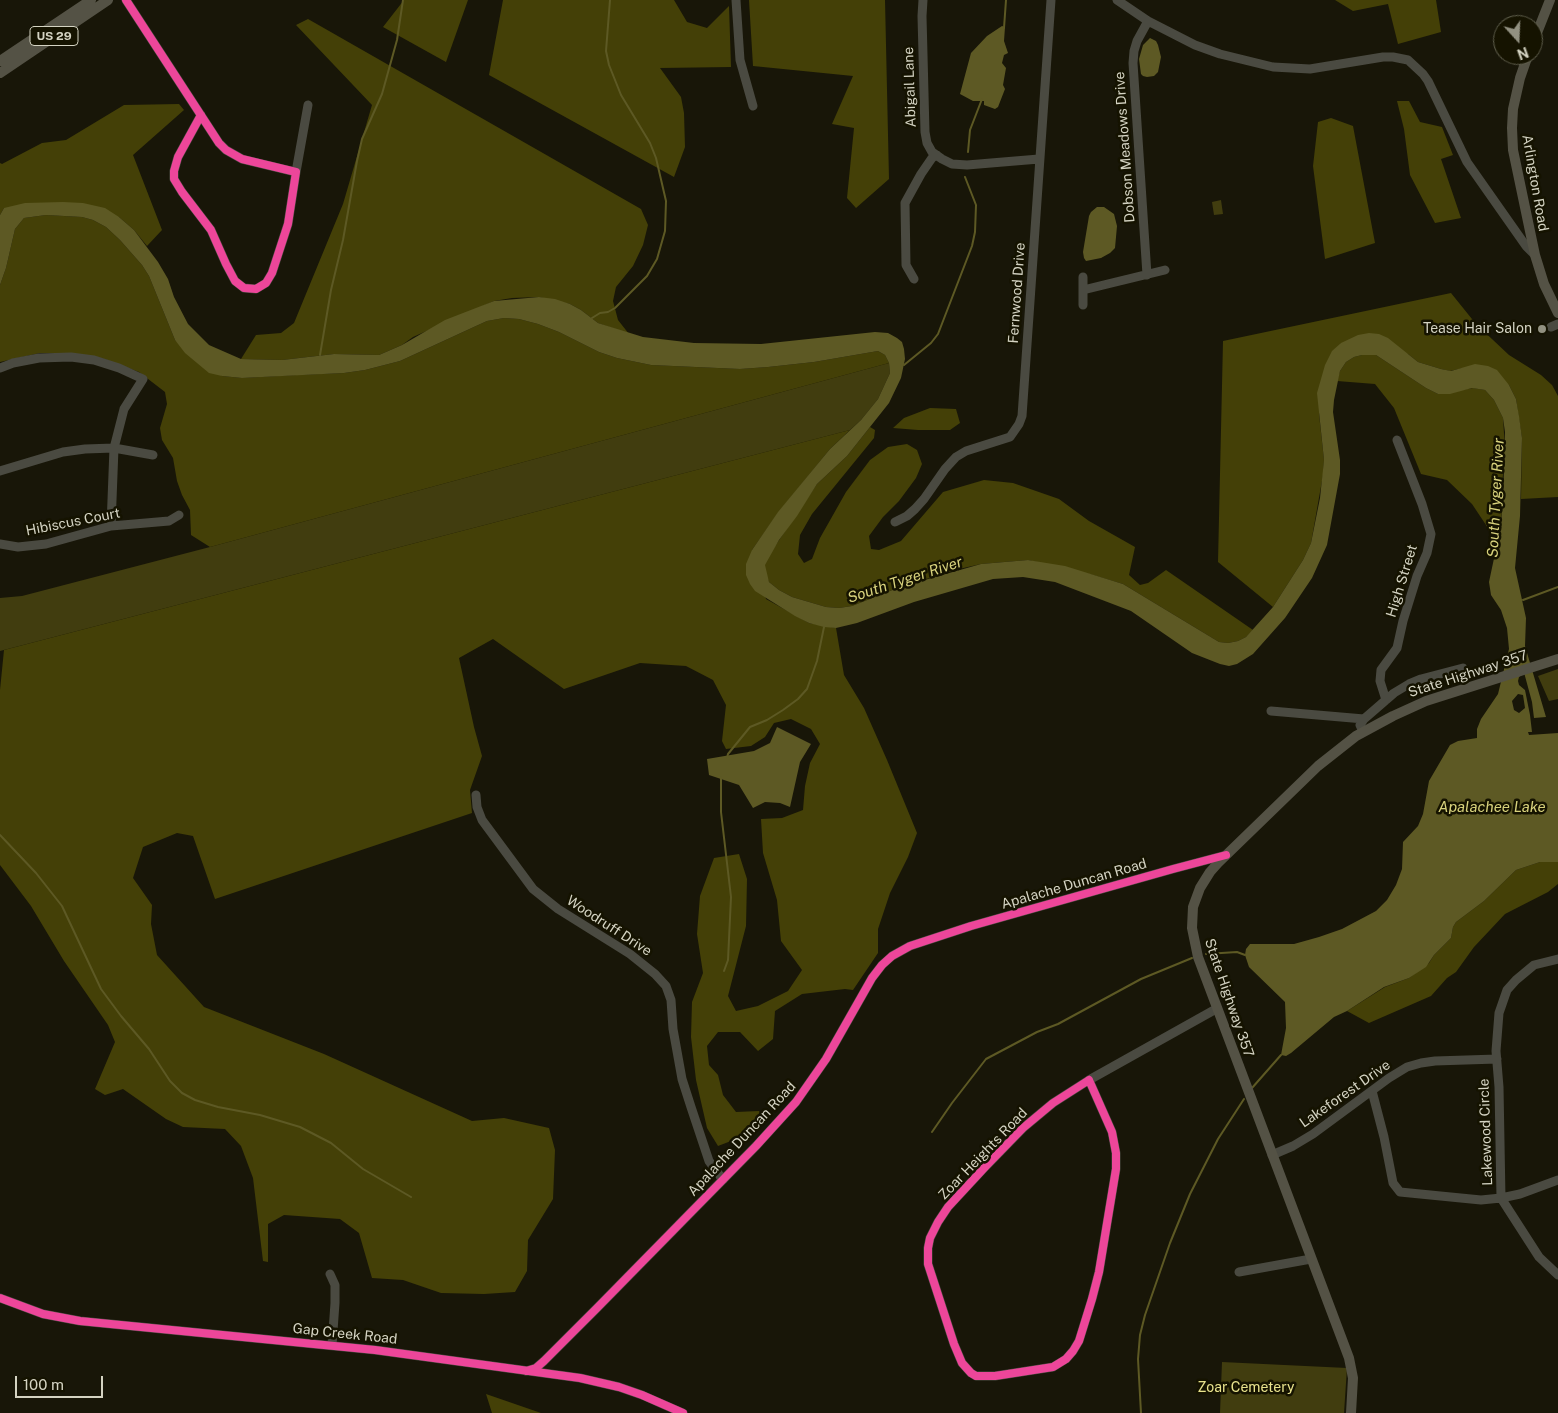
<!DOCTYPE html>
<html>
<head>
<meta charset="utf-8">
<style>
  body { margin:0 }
  #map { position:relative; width:1558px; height:1413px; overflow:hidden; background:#181608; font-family:"Public Sans",sans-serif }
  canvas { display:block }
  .north { position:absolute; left:1493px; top:15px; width:50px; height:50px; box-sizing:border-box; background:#151300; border:1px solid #61604e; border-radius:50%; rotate:160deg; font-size:14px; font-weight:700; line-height:20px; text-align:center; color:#d4d3c2 }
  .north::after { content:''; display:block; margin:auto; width:18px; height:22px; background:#929181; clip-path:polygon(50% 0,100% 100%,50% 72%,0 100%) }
  .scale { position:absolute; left:15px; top:1376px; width:88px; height:22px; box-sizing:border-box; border:2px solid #d4d3c2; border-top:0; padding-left:6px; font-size:15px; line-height:18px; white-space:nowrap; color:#d4d3c2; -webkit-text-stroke:4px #151300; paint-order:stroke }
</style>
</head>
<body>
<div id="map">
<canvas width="1558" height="1413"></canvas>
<div class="north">N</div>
<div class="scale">100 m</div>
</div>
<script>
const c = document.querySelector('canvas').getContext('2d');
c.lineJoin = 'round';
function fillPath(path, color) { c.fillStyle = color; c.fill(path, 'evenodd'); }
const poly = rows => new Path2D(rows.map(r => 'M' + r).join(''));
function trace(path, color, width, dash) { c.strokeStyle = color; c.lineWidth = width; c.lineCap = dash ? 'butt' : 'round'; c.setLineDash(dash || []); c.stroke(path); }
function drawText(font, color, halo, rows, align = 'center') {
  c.font = font + ' "Public Sans",sans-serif'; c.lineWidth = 5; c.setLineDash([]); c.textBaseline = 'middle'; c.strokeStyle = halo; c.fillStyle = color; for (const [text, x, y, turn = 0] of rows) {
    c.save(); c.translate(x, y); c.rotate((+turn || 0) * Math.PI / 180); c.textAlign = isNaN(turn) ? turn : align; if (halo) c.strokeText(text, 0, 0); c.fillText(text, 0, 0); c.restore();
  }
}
fillPath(poly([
  [1221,200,1223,214,1214,215,1212,202],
  [889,363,890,373,878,399,861,420,850,430,0,651,0,598,22,596,210,547],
  [1558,669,1558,699,1549,701,1538,676],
  [1222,1362,1347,1368,1344,1413,1220,1413]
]), '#413d0f');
fillPath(poly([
  [404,0,468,0,446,62,383,27],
  [503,0,674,0,687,22,707,28,729,6,731,67,660,68,681,97,684,113,685,147,674,177,489,75],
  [749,0,885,0,889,179,856,208,847,198,854,128,832,124,853,76,753,66],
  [1335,0,1436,0,1441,32,1398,44,1388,4,1353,11],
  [308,19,641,209,648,225,643,245,633,266,616,287,613,301,618,320,629,334,598,323,581,310,570,304,539,297,512,298,494,301,413,337,402,345,379,355,334,354,282,360,241,359,256,335,281,333,294,323,343,204,372,105,296,25],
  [1397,101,1409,101,1420,122,1442,127,1453,155,1441,159,1461,218,1435,223,1410,175,1404,129],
  [179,104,184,110,133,155,162,230,147,246,134,230,119,217,4,208,0,215,0,163,2,164,42,143,66,140,124,105],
  [1331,118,1353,126,1375,243,1325,259,1313,166,1318,122],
  [46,215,82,217,93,220,106,227,120,240,142,265,149,276,175,340,222,376,242,378,297,375,344,373,365,370,400,361,476,326,487,321,504,318,519,319,538,324,559,332,599,352,617,358,651,365,740,369,768,367,814,362,878,351,885,355,889,363,210,547,191,535,190,510,182,495,177,481,173,458,162,440,160,428,167,404,165,392,139,372,104,359,68,353,40,353,0,362,0,285,6,268,15,229,24,218],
  [1451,293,1476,324,1509,355,1541,375,1552,385,1558,396,1558,497,1521,499,1522,438,1516,399,1509,385,1463,368,1450,371,1441,369,1418,362,1408,354,1341,343,1319,414,1324,460,1323,475,1311,543,1303,560,1273,607,1218,562,1223,341],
  [1362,355,1376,355,1426,388,1438,394,1473,388,1485,390,1494,400,1503,418,1505,449,1502,486,1503,504,1497,547,1486,525,1472,504,1447,480,1421,474,1394,408,1375,384,1337,381,1340,371,1346,362,1354,357],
  [930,408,956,409,960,423,950,430,918,430,893,428,904,418],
  [870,427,875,430,874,438,812,514,800,535,798,554,804,563,812,559,820,538,846,492,870,460,888,447,907,444,917,450,922,464,916,478,899,501,883,517,869,536,871,549,879,550,901,541,943,492,984,480,1013,483,1059,499,1089,521,1135,547,1129,575,1140,585,1148,583,1166,570,1253,630,1246,637,1238,641,1228,643,1219,642,1123,584,1093,575,1028,560,981,564,959,569,900,587,852,606,839,608,826,607,792,597,779,590,769,582,766,575,764,565,769,555,817,484,847,456],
  [850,430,830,449,778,513,752,550,766,599,809,623,836,628,844,675,864,708,887,760,917,833,908,857,890,893,878,929,878,953,853,990,845,989,802,994,775,1011,773,1039,758,1051,740,1032,718,1032,707,1046,709,1065,718,1075,723,1095,736,1112,759,1111,764,1121,731,1141,718,1146,707,1128,696,1080,691,1037,692,1002,703,973,697,934,700,896,714,858,739,854,747,879,746,926,728,996,736,1011,758,1006,788,991,802,970,781,941,777,900,763,853,761,819,782,818,803,810,805,786,810,763,820,744,811,729,791,719,774,723,765,737,751,746,726,749,722,741,726,705,713,680,686,666,640,663,564,689,493,639,459,658,474,727,482,756,470,790,472,813,215,899,193,836,177,833,143,847,133,878,152,905,151,924,157,955,204,1007,324,1054,472,1121,504,1118,549,1128,555,1150,553,1199,528,1240,527,1271,515,1292,484,1294,441,1293,403,1280,372,1278,359,1233,340,1219,284,1215,268,1224,268,1262,263,1261,253,1178,241,1146,225,1129,183,1127,166,1119,123,1089,105,1095,95,1089,115,1042,108,1025,64,961,31,906,0,865,0,690,4,650],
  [1540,862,1558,862,1558,884,1548,892,1505,914,1474,947,1456,972,1447,978,1431,996,1369,1023,1347,1011,1385,987,1409,978,1429,963,1434,955,1451,938,1453,927,1456,922,1484,901,1516,870],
  [486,1394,541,1413,492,1413]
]), '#444007');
fillPath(poly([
  [1002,26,1005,27,1004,41,1008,53,1004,55,1002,63,1006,68,1003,85,1005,89,998,107,995,109,984,105,984,101,973,101,960,94,971,53,987,36],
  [1150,38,1156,41,1158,45,1161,57,1158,72,1154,76,1147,77,1143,76,1141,74,1139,59,1143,45],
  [63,202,83,203,105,208,119,217,134,230,158,262,168,279,174,297,188,324,209,345,241,359,282,360,334,354,379,355,402,345,445,320,494,301,539,297,555,299,570,304,581,310,598,323,643,337,694,343,761,344,875,332,888,333,897,338,902,342,904,349,905,359,901,378,889,403,847,456,817,484,797,516,779,540,765,565,769,582,779,590,792,597,826,607,839,608,852,606,900,587,981,564,1028,560,1065,566,1123,584,1219,642,1228,643,1238,641,1246,637,1273,607,1303,560,1311,543,1320,498,1324,460,1317,393,1325,365,1332,351,1341,343,1358,335,1369,333,1379,334,1388,338,1418,362,1441,369,1451,371,1475,364,1488,366,1497,370,1509,385,1516,399,1519,416,1522,438,1520,516,1515,568,1526,618,1525,646,1546,717,1534,718,1532,702,1522,665,1522,675,1519,677,1518,681,1519,685,1525,690,1530,715,1532,732,1528,732,1529,735,1558,733,1558,862,1540,862,1516,870,1484,901,1456,922,1453,927,1451,938,1434,955,1426,967,1409,978,1384,987,1347,1011,1334,1017,1291,1053,1286,1056,1281,1055,1286,1028,1285,1002,1249,967,1245,955,1246,949,1250,944,1294,944,1319,937,1342,929,1376,911,1387,900,1396,885,1402,869,1403,842,1418,826,1423,814,1429,781,1450,745,1458,741,1477,738,1477,729,1481,719,1498,694,1509,649,1507,628,1501,610,1491,595,1489,582,1500,530,1503,504,1505,432,1503,418,1494,400,1485,390,1472,388,1450,394,1438,394,1426,388,1376,355,1362,355,1354,357,1346,362,1340,371,1334,400,1333,412,1340,460,1340,474,1327,545,1312,578,1285,618,1253,654,1237,664,1229,666,1220,664,1192,653,1131,611,1055,582,1023,577,993,579,969,586,914,602,857,623,836,628,824,627,809,623,795,616,755,591,750,584,746,575,746,564,752,550,778,512,830,449,861,420,878,399,890,373,889,363,885,355,878,351,814,362,768,367,740,369,651,365,617,358,599,352,559,332,538,324,519,319,504,318,487,321,476,326,400,361,365,370,344,373,242,378,222,376,209,373,185,353,175,340,149,276,142,265,120,240,106,227,93,220,82,217,46,215,24,218,15,229,6,268,0,285,0,215,4,208,25,203],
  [1518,694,1523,695,1525,708,1519,713,1514,710,1512,701],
  [1097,207,1104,207,1114,214,1117,226,1115,248,1110,253,1101,258,1086,261,1084,258,1083,252,1089,216,1091,212],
  [777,727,811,744,800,762,790,807,780,803,765,802,753,808,739,785,709,775,707,759,754,751,770,743]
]), '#5d5924');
trace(poly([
  [1004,28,1006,0],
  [968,152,970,130,982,99],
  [592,318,600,313,608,312,615,308,647,276,657,259,665,231,666,201,656,158,650,143,621,95,609,65,606,51,610,0],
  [320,355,331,290,343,240,357,161,362,139,382,94,397,40,403,0],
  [904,365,931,343,938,334,972,246,975,232,976,205,965,177],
  [1523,600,1558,587],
  [727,758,728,754,750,727,767,720,783,710,798,699,807,689,817,661,824,627],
  [721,777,721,812,731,897,728,960,724,971],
  [0,835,36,873,62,906,101,989,121,1016,149,1049,170,1081,182,1093,195,1100,218,1107,260,1115,300,1127,331,1143,363,1169,411,1197],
  [1206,954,1237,952,1245,955],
  [1252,1088,1281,1055],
  [932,1132,952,1103,986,1059,1037,1032,1058,1024,1141,979,1192,958],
  [1141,1413,1138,1359,1140,1335,1145,1315,1170,1243,1190,1194,1218,1139,1244,1099]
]), '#5d5924', 2);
trace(poly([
  [126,0,219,143,226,150,242,159,296,172,288,224,272,273,266,283,256,289,244,288,235,281,226,264,211,230,182,192,174,179,174,171,178,157,201,115],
  [736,0,740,60,753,106],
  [923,0,922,16,925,132,927,143,932,152,942,159,952,164,967,165,1039,159],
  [1117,0,1148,21,1195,45,1220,54,1273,67,1310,69,1383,57,1393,57,1408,60,1423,74,1428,81,1467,162,1526,246,1535,255],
  [296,172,308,105],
  [1147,275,1133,63,1134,51,1137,41,1148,21],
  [914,279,906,265,905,203,921,174,932,158,937,155],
  [1083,290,1165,270],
  [1083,305,1083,277],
  [1551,327,1558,324],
  [0,368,13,363,39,358,71,357,94,360,119,368,143,379,124,409,114,448,111,526],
  [0,471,63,452,85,449,114,448,153,455],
  [895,522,907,516,915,509,924,499,945,469,956,457,966,451,1010,437,1019,424,1022,416,1051,0],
  [0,544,18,547,46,544,111,526,169,521,179,515],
  [1386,700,1380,681,1381,670,1397,648,1403,621,1417,576,1427,553,1431,534,1422,504,1397,440],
  [1271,711,1364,719],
  [1363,732,1360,725,1364,719,1394,693,1409,684,1421,679,1463,668],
  [476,795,477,807,482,820,533,889,558,909,630,954,655,974,666,986,671,1000,673,1029,682,1079,691,1107,709,1161,723,1180],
  [1558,959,1534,965,1516,980,1507,990,1499,1013,1496,1051,1499,1087,1501,1198,1539,1257,1558,1275],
  [1089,1080,1112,1132,1116,1153,1116,1169,1099,1272,1092,1299,1079,1341,1073,1351,1066,1359,1053,1367,995,1376,976,1376,971,1373,962,1363,954,1344,928,1264,928,1248,930,1238,938,1222,948,1207,986,1166,1023,1128,1053,1103,1089,1080],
  [1089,1080,1216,1009],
  [1372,1091,1384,1137,1393,1183,1400,1192,1481,1200,1501,1198,1520,1194,1558,1180],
  [1272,1155,1293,1146,1313,1134,1389,1078,1407,1067,1421,1063,1435,1061,1497,1059],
  [1239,1272,1311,1259],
  [330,1274,335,1285,335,1303,332,1345],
  [0,1298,43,1314,80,1321,375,1350,580,1378,619,1387,642,1395,683,1413],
  [526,1371,536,1368,544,1361,597,1308,756,1146,796,1102,826,1059,872,978,882,965,892,956,910,946,971,926,1173,869,1226,855]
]), '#4a4a41', 9);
trace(poly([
  [1533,43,1550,0],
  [1528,55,1520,78,1513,109,1512,128,1513,150,1535,255,1544,284,1558,313],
  [0,61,91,0],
  [0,73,108,0],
  [1351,1413,1353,1378,1349,1358,1198,957,1192,928,1193,907,1200,888,1210,872,1218,863,1318,766,1356,736,1393,716,1426,701,1558,659]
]), '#545245', 10);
trace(poly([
  [126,0,219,143,226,150,242,159,296,172,288,224,272,273,266,283,256,289,244,288,235,281,226,264,211,230,182,192,174,179,174,171,178,157,201,115],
  [1089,1080,1112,1132,1116,1153,1116,1169,1099,1272,1092,1299,1079,1341,1073,1351,1066,1359,1053,1367,995,1376,976,1376,971,1373,962,1363,954,1344,928,1264,928,1248,930,1238,938,1222,948,1207,986,1166,1023,1128,1053,1103,1089,1080],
  [0,1298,43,1314,80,1321,375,1350,580,1378,619,1387,642,1395,683,1413],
  [526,1371,536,1368,544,1361,597,1308,756,1146,796,1102,826,1059,872,978,882,965,892,956,910,946,971,926,1173,869,1226,855]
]), '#ed469a', 8);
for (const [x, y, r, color] of [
  [1542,329,5,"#929181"]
]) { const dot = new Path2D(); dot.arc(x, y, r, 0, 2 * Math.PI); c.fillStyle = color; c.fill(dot); trace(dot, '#151300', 2); }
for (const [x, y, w] of [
  [54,36,48]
]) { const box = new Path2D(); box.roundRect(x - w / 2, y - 9.5, w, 19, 4); c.fillStyle = '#151300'; c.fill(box); trace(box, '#d4d3c2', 1); }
drawText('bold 12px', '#d4d3c2', null, [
  ["US 29",54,36]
]);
drawText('14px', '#d4d3c2', '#151300', [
  ["Abigail Lane",910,87,-92],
  ["Dobson Meadows Drive",1125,147,-94],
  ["Arlington Road",1535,183,80],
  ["Fernwood Drive",1017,293,-86],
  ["Hibiscus Court",73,522,-11],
  ["High Street",1402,581,-73],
  ["State Highway 357",1468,674,-18],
  ["Apalache Duncan Road",1074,884,-16],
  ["Woodruff Drive",609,926,33],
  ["State Highway 357",1229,998,71],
  ["Lakeforest Drive",1345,1094,-35],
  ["Lakewood Circle",1486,1132,-92],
  ["Apalache Duncan Road",742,1139,-47],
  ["Zoar Heights Road",983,1154,-46],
  ["Gap Creek Road",345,1334,6]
]);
drawText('14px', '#d4d3c2', '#151300', [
  ["Tease Hair Salon",1532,329]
], 'right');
drawText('14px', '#e9e38d', '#151300', [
  ["Zoar Cemetery",1246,1388]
]);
drawText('italic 15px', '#d8d27c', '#151300', [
  ["South Tyger River",1496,498,-87],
  ["South Tyger River",905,580,-18],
  ["Apalachee Lake",1492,807]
]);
</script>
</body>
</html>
